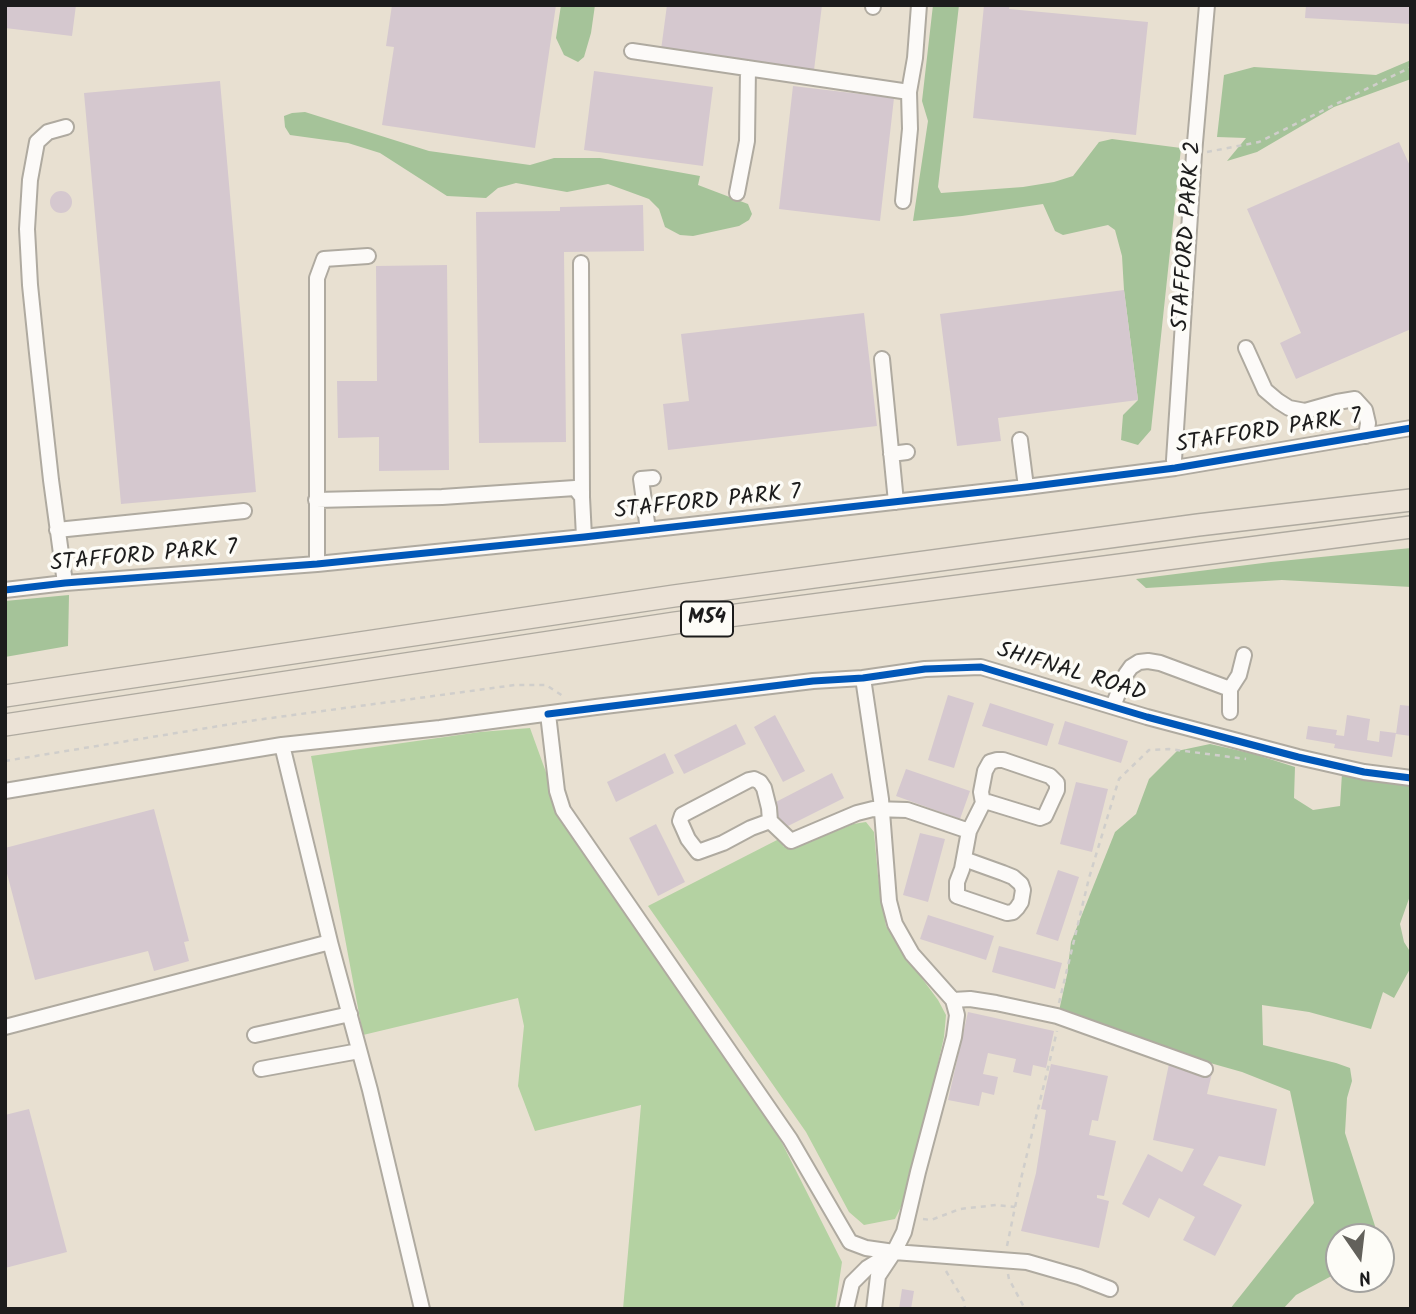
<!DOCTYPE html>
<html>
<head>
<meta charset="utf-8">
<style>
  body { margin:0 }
  #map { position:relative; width:1416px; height:1314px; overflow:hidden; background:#e8e0d1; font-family:Kalam,sans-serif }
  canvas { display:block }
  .frame { position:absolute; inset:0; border:7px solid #1c1c1c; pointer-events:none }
  .north { position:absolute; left:1325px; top:1223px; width:70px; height:70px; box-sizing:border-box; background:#fdfcf7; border:2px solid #a3a29f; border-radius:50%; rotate:166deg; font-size:19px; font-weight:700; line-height:28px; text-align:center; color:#1c1c1c }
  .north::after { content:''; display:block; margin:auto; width:24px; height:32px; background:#63615b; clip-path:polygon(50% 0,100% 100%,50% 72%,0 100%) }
</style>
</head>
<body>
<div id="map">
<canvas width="1416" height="1314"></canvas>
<div class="frame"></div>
<div class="north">N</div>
</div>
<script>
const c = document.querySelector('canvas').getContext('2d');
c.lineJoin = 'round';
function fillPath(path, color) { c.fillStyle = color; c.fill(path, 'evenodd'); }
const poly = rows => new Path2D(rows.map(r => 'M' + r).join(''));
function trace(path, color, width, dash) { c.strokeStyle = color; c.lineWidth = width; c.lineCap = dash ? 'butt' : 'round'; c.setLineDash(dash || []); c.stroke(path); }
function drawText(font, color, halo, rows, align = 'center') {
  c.font = font + ' Kalam,sans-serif'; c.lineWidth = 7; c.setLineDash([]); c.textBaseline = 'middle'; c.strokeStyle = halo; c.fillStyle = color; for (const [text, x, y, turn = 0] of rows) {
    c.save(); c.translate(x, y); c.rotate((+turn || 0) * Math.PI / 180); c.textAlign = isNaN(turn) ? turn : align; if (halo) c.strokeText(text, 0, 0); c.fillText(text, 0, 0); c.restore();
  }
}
fillPath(poly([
  [530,728,560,811,781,1141,842,1262,835,1309,623,1309,641,1105,535,1131,518,1086,524,1026,518,998,363,1035,311,756,480,732],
  [866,822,874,832,878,876,886,926,904,954,938,1000,946,1015,944,1037,909,1191,895,1219,864,1225,849,1212,806,1132,648,906,779,839,784,847,805,844,853,824]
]), '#b4d2a2');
fillPath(poly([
  [561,5,595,5,591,33,584,57,578,62,564,55,556,38],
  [933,5,959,5,938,187,941,193,1023,187,1054,182,1073,176,1099,142,1112,139,1181,148,1151,430,1138,445,1121,440,1123,415,1138,400,1124,290,1122,256,1115,230,1108,225,1063,235,1055,231,1043,204,962,216,913,221,928,121,922,101],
  [1411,60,1411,79,1334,107,1257,152,1227,161,1246,138,1217,137,1224,75,1254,67,1376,75],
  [305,112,429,151,530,165,554,158,600,158,700,176,698,185,748,204,752,214,749,220,739,226,693,236,680,235,665,227,659,209,649,199,608,184,567,192,516,183,498,188,486,198,447,196,380,153,348,143,290,135,285,127,284,116,292,113],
  [1411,548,1411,587,1282,580,1146,588,1136,579,1271,562],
  [69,595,68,646,5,657,5,601],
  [1210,744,1254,754,1295,767,1294,798,1313,810,1340,806,1342,773,1411,782,1411,893,1400,924,1404,942,1411,953,1411,967,1394,998,1383,992,1371,1029,1309,1012,1262,1005,1263,1045,1336,1063,1350,1068,1352,1081,1347,1098,1345,1133,1375,1226,1374,1237,1339,1237,1339,1272,1296,1295,1283,1309,1230,1309,1314,1203,1290,1091,1242,1072,1196,1059,1059,1011,1067,975,1071,942,1115,832,1136,814,1149,779,1177,751]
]), '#a5c399');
fillPath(poly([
  [5,5,76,5,72,36,5,28],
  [392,5,556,5,535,148,382,125,394,47,386,46],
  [667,5,822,5,814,70,661,50],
  [984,5,1010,5,1009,9,1148,22,1136,135,973,118],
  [1306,5,1411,5,1411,24,1305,18],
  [594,71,713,87,703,166,584,150],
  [220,81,256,492,121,504,84,93],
  [793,86,894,98,880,221,779,209],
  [1399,142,1411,168,1411,329,1296,379,1280,343,1301,333,1247,209],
  '50 202a11 11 0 1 1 22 0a11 11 0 1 1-22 0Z',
  [643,205,644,251,564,252,566,442,479,443,476,212,560,211,560,207],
  [447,265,449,470,379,471,379,437,338,438,337,381,377,381,376,266],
  [1124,290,1138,400,998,418,1001,441,957,446,940,314],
  [864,313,877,426,668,450,663,404,689,401,681,334],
  [948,695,974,703,954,768,928,760],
  [990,703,1054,724,1047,746,982,726],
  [1400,705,1411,706,1411,736,1396,734],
  [775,715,805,771,783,782,754,727],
  [1347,715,1370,719,1367,740,1379,742,1380,731,1396,733,1392,757,1334,748,1335,744,1306,739,1308,726,1337,730,1336,735,1344,736],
  [1065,721,1128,741,1121,763,1058,744],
  [736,724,746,744,684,774,674,755],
  [665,753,674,773,616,802,607,782],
  [906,769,970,791,960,819,896,796],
  [832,773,844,798,782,829,770,805],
  [1076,782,1108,789,1092,852,1060,844],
  [154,809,189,941,184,942,189,961,154,971,148,951,35,980,5,866,5,848],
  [656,824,685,882,658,896,629,838],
  [920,833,945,839,928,902,903,895],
  [1058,870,1079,877,1058,941,1036,934],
  [928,915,994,936,986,960,920,939],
  [999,946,1062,963,1055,989,992,972],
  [968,1012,1054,1031,1046,1068,1033,1065,1031,1076,1013,1072,1016,1059,988,1053,983,1074,998,1077,994,1095,982,1092,979,1106,948,1100],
  [1051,1064,1108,1076,1098,1121,1092,1120,1089,1135,1116,1141,1104,1196,1097,1195,1097,1198,1109,1201,1099,1248,1021,1231,1036,1173,1046,1110,1041,1109],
  [1169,1064,1212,1073,1207,1094,1277,1109,1265,1166,1219,1156,1203,1185,1242,1205,1215,1256,1183,1240,1195,1217,1159,1198,1149,1218,1122,1204,1148,1154,1182,1172,1194,1149,1153,1140],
  [29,1109,67,1252,5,1268,5,1115],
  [902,1289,914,1291,911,1309,899,1309]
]), '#d5c8cf');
const minor = poly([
  [873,7,873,5],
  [632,51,909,92,915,58,919,5],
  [737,193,747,141,748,68],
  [903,201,910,129,909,92],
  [581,263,582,497],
  [1246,348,1265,390,1278,401,1289,408,1305,411,1337,402,1355,399,1365,410,1368,423,1366,436],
  [882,359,896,502],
  [1020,440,1026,487],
  [891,454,907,452],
  [1175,468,1174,460,1194,154,1207,5],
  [316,500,442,497,575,488,582,497,584,537],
  [57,530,244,511],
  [648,530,641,479,653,478],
  [317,564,317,278,324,259,368,256],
  [65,583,51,480,37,353,30,285,27,229,30,180,37,142,48,132,66,127],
  [5,590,65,583,317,564,584,537,1026,487,1175,468,1411,428],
  [863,678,881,799,889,901,895,924,912,954,953,1000,957,1015,954,1037,918,1172,904,1232,894,1252,878,1276,874,1309],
  [1113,706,1126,674,1131,667,1139,662,1148,661,1160,663,1230,689],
  [1230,712,1230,689,1239,675,1244,655],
  [548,714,557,791,563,810,790,1139,850,1242,866,1248,894,1252,1027,1262,1079,1277,1110,1289],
  [5,791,282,745,440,728,596,707,813,681,863,678,925,669,981,667,1147,717,1298,757,1364,772,1411,778],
  [770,821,769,808,764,788,760,782,754,779,749,780,682,815,680,821,688,839,698,852,723,843,751,828,770,821,791,841,857,813,873,809,907,810,969,831,983,803,988,802,1040,818,1045,816,1057,790,1057,783,1050,776,1003,760,997,760,990,762,985,771,981,792,983,803],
  [964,859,1003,873,1013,877,1021,884,1023,890,1021,902,1017,908,1013,912,1007,913,957,896,957,882,962,869,969,831],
  [330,942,370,1090,422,1309],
  [953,1000,970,999,996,1003,1057,1016,1205,1069],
  [5,1027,330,942,282,745],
  [255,1035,350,1014],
  [261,1069,359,1051],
  [846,1309,852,1283,867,1268,890,1254]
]);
const highway = poly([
  [5,696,674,596,1198,525,1411,500],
  [5,725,675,623,1411,527]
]);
trace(minor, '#afaaa0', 18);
trace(highway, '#afaaa0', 24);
trace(poly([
  [1207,152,1259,142,1411,67],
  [5,761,256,720,515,685,546,685,563,696],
  [1059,1003,1089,878,1119,779,1149,750,1169,749,1246,759],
  [923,1219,931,1220,960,1209,996,1205,1015,1207],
  [1007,1246,1020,1183,1057,1031],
  [946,1271,964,1301,965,1309],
  [1008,1274,1009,1279,1025,1309]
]), '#d0cecb', 2.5, [5, 5]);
trace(minor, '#fcfaf8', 14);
trace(highway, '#ebe2d6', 21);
trace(poly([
  [5,590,65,583,317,564,584,537,1026,487,1175,468,1411,428],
  [548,714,813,681,863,678,925,669,981,667,1147,717,1298,757,1364,772,1411,778]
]), '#0057b8', 7);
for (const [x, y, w] of [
  [707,619,52]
]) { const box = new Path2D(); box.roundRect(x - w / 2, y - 17.5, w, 35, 5); c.fillStyle = '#fdfcf7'; c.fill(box); trace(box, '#1c1c1c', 2); }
drawText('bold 21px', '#1c1c1c', null, [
  ["M54",707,619]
]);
drawText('23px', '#1c1c1c', '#fdfcf7', [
  ["STAFFORD PARK 2",1189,236,-86],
  ["STAFFORD PARK 7",1269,433,-9],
  ["STAFFORD PARK 7",708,504,-6],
  ["STAFFORD PARK 7",144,558,-5],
  ["SHIFNAL ROAD",1071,674,17]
]);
</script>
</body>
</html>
